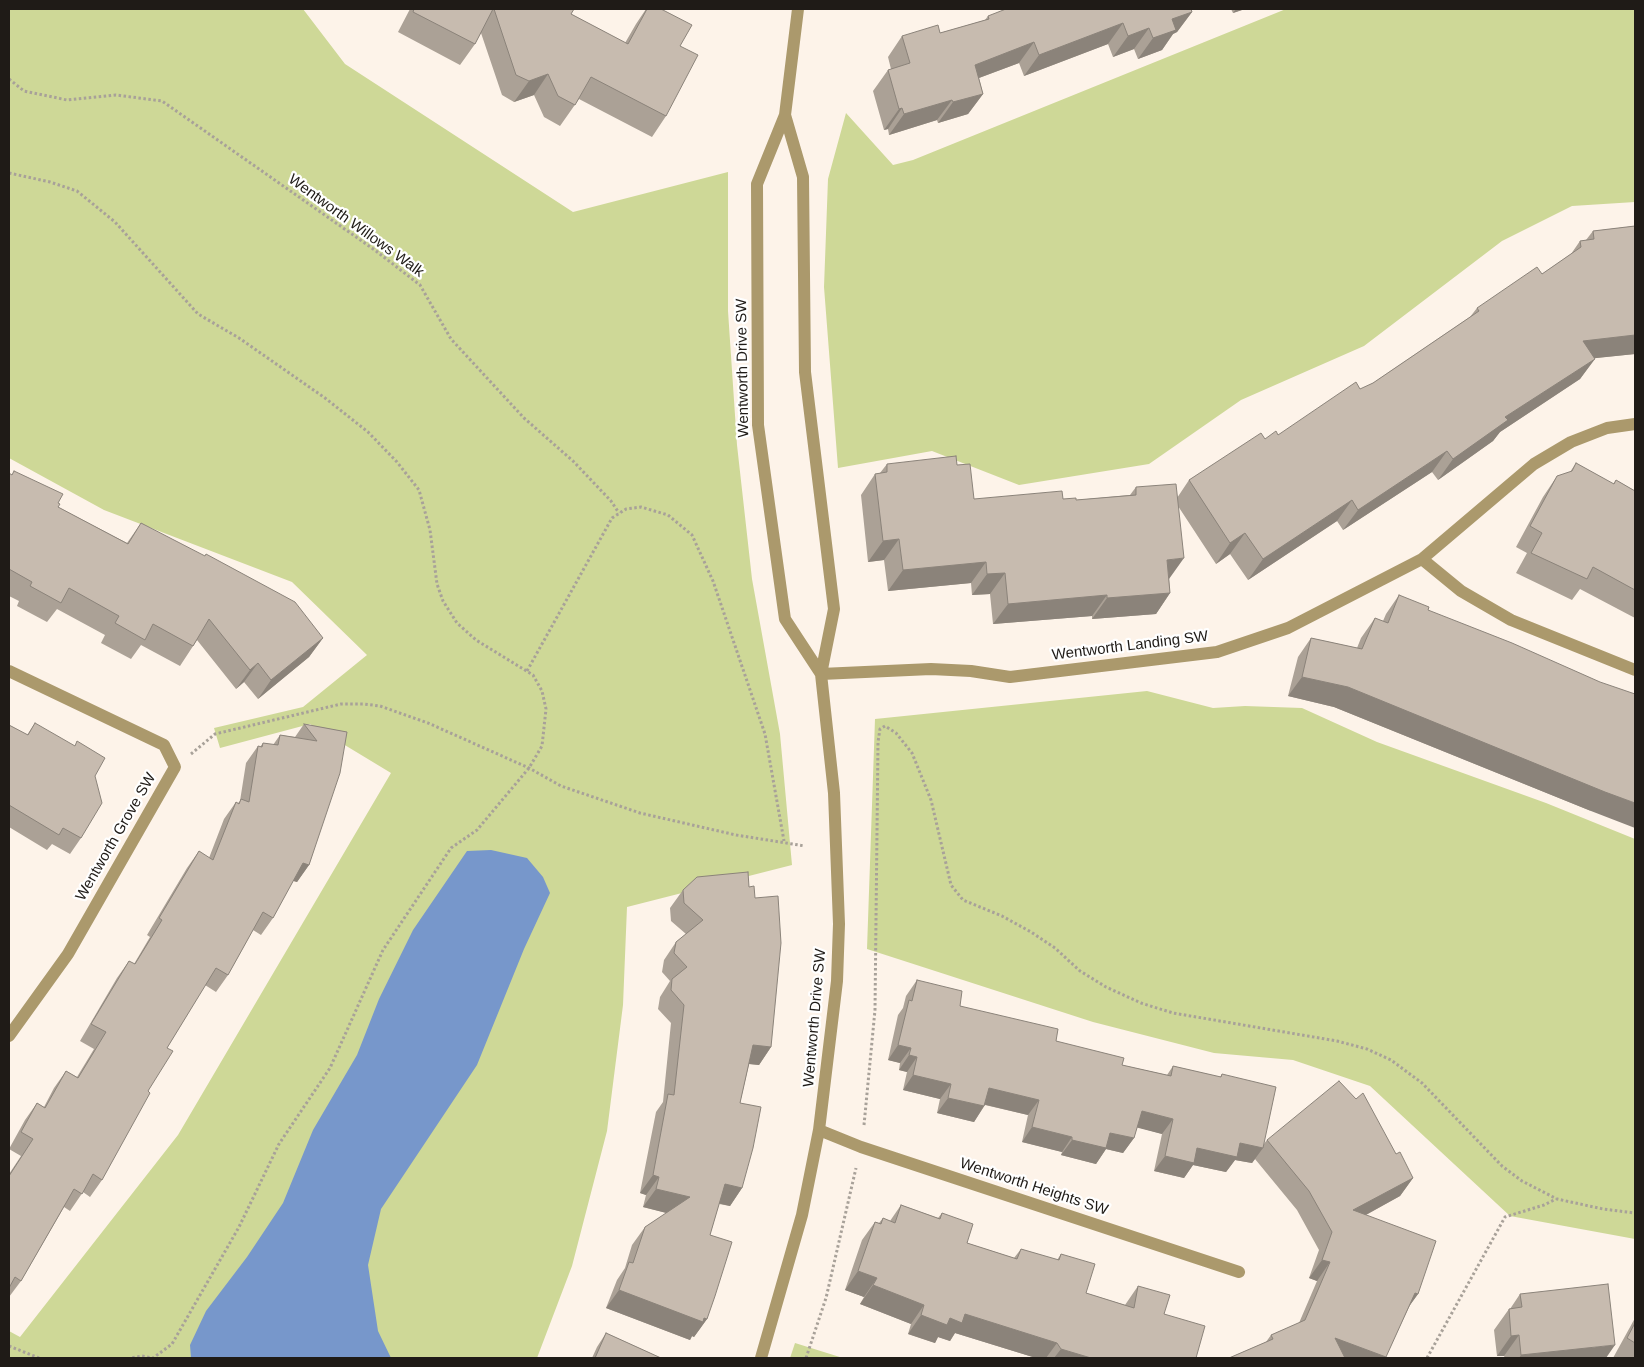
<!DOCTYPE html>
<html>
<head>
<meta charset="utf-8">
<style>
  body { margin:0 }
  #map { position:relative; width:1644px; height:1367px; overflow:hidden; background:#fdf3e9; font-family:Helvetica,sans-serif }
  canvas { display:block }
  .frame { position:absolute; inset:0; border:10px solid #1f1b17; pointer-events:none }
</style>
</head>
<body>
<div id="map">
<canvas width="1644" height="1367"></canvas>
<div class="frame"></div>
</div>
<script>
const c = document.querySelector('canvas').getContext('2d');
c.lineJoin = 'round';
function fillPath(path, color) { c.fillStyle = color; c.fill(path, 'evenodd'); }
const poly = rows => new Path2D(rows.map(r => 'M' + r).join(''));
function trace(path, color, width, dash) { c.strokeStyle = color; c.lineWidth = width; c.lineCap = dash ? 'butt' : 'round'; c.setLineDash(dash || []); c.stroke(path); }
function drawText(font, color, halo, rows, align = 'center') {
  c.font = font + ' Helvetica,sans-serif'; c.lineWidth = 4.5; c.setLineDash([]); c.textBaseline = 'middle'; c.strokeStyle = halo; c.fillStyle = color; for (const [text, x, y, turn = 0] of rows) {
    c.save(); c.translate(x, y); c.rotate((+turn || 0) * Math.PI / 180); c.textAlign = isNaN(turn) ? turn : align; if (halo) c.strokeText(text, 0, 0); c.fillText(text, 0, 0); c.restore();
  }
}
fillPath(poly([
  [9,9,303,9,345,64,573,212,728,172,728,311,737,445,752,579,780,734,792,865,627,907,623,1005,607,1131,572,1266,537,1358,9,1358,9,1331,20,1337,178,1135,391,773,310,724,220,748,214,728,303,707,367,655,292,582,104,510,9,458],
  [1286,9,1635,9,1635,202,1572,206,1502,241,1364,346,1241,400,1149,464,1019,485,932,451,838,468,824,287,828,179,846,113,893,165,913,160],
  [1147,691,1213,708,1245,706,1302,708,1377,742,1546,803,1635,839,1635,1239,1510,1216,1370,1086,1293,1060,1214,1053,1093,1022,867,949,875,719],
  [795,1343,843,1358,790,1358]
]), '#ced897');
fillPath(poly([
  [491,850,527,858,543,877,550,893,524,949,477,1065,381,1209,368,1265,378,1331,391,1358,191,1358,190,1345,206,1311,247,1257,283,1203,313,1130,357,1055,379,999,413,930,467,851]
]), '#7797cb');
trace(poly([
  [9,79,24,91,67,100,116,95,162,101,376,251,420,285,451,339,524,418,573,461,611,501,619,513],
  [9,173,50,182,77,191,115,222,198,314,239,338,325,398,368,432,397,462,419,490,430,530,437,584,443,601,457,623,476,640,533,675,542,691,546,709,542,746,529,768,477,830,451,848,383,950,330,1068,279,1144,239,1227,172,1344,153,1358,142,1356,131,1358],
  [527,671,612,518,626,509,641,507,668,515,692,535,713,581,765,734,784,841],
  [191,754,215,734,341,704,364,704,380,706,428,723,529,768,561,786,640,813,736,835,805,846],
  [864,1125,875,1010,878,742,880,729,885,726,896,733,912,753,931,800,951,885,963,900,1002,916,1031,932,1055,948,1080,971,1106,987,1141,1003,1173,1013,1337,1041,1367,1049,1391,1060,1422,1083,1502,1166,1522,1181,1557,1199,1603,1209,1635,1213],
  [9,1346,39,1358],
  [806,1358,826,1298,856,1168],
  [1427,1358,1505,1217,1544,1205,1556,1199]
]), '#a8a199', 3, [2.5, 2.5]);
trace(poly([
  [798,9,785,115,757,184,758,425,785,619,821,674],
  [1422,559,1461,591,1511,620,1635,670],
  [9,671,164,745,175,767,68,954,9,1036],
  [821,674,931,669,971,671,1010,677,1217,652,1288,628,1422,559,1534,464,1571,442,1607,428,1635,424],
  [819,1130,861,1147,1239,1272],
  [761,1358,802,1215,819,1130,837,981,839,924,834,793,821,674,834,609,805,372,803,177,785,115]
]), '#ab996c', 12);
fillPath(poly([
  [410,9,574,9,571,14,625,43,636,24,646,9,661,9,680,46,666,116,652,137,579,99,560,126,544,117,534,95,514,102,502,95,481,33,475,44,460,65,398,32],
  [1231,9,1245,9,1233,13],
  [1192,12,1177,32,1173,34,1162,50,1138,59,1134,49,1113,57,1108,44,1024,76,1019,63,979,78,983,94,968,114,938,123,937,120,889,135,888,129,884,130,873,91,888,70,891,69,888,57,902,36,940,33,985,20,988,16],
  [1635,226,1635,354,1595,358,1580,379,1500,432,1493,441,1438,480,1432,472,1343,530,1337,521,1248,580,1230,554,1216,564,1178,506,1169,579,1170,593,1156,614,1092,619,1092,616,993,624,990,594,972,595,971,583,888,591,884,560,868,562,861,495,875,474,880,473,887,464,957,465,974,499,1076,500,1130,495,1136,487,1177,498,1189,480,1265,439,1278,435,1373,383,1470,317,1477,308,1542,274,1571,254,1580,241,1586,240,1593,231],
  [1576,463,1613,484,1616,480,1635,491,1635,618,1580,589,1572,600,1516,573,1527,553,1516,547,1543,497,1557,476,1570,472],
  [14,471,58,503,58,507,127,543,141,523,323,638,309,657,258,699,244,682,236,689,197,640,180,666,141,645,131,659,101,643,105,635,57,609,47,622,17,606,19,601,9,596,9,473,12,475],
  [1399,595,1428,610,1591,811,1334,707,1288,696,1298,657,1311,638,1357,648,1361,638,1375,618,1383,621,1386,614],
  [35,723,95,776,81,838,70,854,52,844,47,850,9,827,9,725,27,735],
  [304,724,347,732,309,865,297,882,293,881,273,918,261,935,253,930,228,975,216,992,205,985,167,1048,148,1091,102,1180,90,1197,83,1192,70,1211,64,1207,21,1281,9,1297,9,1174,21,1156,9,1149,25,1120,37,1103,44,1107,54,1088,66,1071,77,1077,94,1049,80,1041,117,978,129,961,134,964,150,937,147,935,187,868,199,851,209,858,224,819,236,802,238,803,240,801,246,763,258,746,260,747,263,743,273,745,280,735,295,737],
  [749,887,771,1047,759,1065,749,1064,740,1103,742,1188,730,1206,719,1204,710,1235,707,1319,694,1337,692,1336,690,1340,606,1308,617,1280,625,1268,632,1245,645,1227,667,1213,643,1207,646,1195,640,1193,656,1112,663,1102,671,1023,658,1009,660,997,670,981,662,972,664,960,676,942,686,934,671,921,670,908,683,890],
  [917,980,960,1006,1122,1065,1167,1075,1173,1066,1220,1077,1222,1074,1263,1145,1267,1140,1396,1154,1413,1178,1400,1196,1366,1215,1418,1294,1410,1305,1385,1358,1229,1358,1266,1342,1271,1335,1299,1323,1317,1281,1309,1278,1319,1250,1297,1210,1255,1159,1252,1163,1235,1160,1226,1172,1193,1165,1184,1178,1154,1171,1162,1134,1137,1127,1134,1138,1123,1153,1106,1149,1096,1164,1061,1155,1062,1152,1022,1142,1028,1115,985,1105,974,1122,937,1113,940,1099,903,1090,907,1072,899,1070,900,1063,888,1060,898,1015,903,1008,906,996],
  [901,1205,938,1218,942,1213,967,1243,1014,1258,1021,1249,1057,1260,1061,1254,1086,1293,1125,1305,1138,1286,1164,1314,1196,1358,1036,1358,955,1333,950,1341,938,1337,935,1343,908,1334,911,1324,860,1304,864,1297,845,1290,862,1240,875,1222,879,1223,883,1218,890,1221],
  [1520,1294,1606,1358,1505,1358,1504,1356,1497,1356,1494,1330,1509,1309,1510,1309],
  [1635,1318,1635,1358,1613,1358],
  [606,1333,661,1358,592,1358,597,1347]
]), '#aba196');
fillPath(poly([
  [1236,9,1245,9,1233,13],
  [1192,12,1177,32,1173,34,1162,50,1138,59,1153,38,1172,19],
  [1123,23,1108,44,1024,76,1039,55],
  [1149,28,1134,49,1113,57,1128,36],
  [1034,42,1019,63,960,85,975,65],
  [548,74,534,95,514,102,529,81],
  [983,94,968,114,938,123,953,102],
  [952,100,937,120,889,135,904,114],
  [902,108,888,129,884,130,899,109],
  [1635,335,1635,354,1568,361,1583,341],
  [1595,359,1580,379,1500,432,1493,441,1438,480,1453,459,1505,417],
  [1447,451,1432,472,1343,530,1358,510],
  [1352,500,1337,521,1248,580,1263,559],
  [1245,533,1230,554,1216,564,1230,543],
  [899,539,884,560,868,562,883,541],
  [1184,558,1169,579,1167,560],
  [986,562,971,583,888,591,903,570],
  [1005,573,990,594,972,595,987,574],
  [1170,593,1156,614,1092,619,1107,598],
  [1107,595,1092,616,993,624,1008,604],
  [323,638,309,657,258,699,271,680],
  [258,663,244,682,236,689,250,670],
  [1302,677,1348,687,1635,803,1635,828,1591,811,1334,707,1288,696],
  [303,863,309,865,297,882,291,880],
  [753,1045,771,1047,759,1065,740,1063],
  [898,1045,911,1048,900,1063,888,1060],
  [909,1055,917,1057,907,1072,899,1070],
  [913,1075,951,1084,940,1099,903,1090],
  [989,1088,1039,1100,1028,1115,978,1103],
  [948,1098,984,1106,974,1122,937,1113],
  [1142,1111,1173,1119,1162,1134,1131,1126],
  [1032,1127,1072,1137,1062,1152,1022,1142],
  [1110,1133,1134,1138,1123,1153,1106,1149,1096,1164,1061,1155,1072,1140],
  [1240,1143,1263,1148,1252,1163,1235,1160,1226,1172,1193,1165,1184,1178,1154,1171,1165,1156,1197,1148],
  [653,1175,659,1177,646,1195,640,1193],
  [1413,1178,1400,1196,1340,1229,1353,1210],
  [725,1184,742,1188,730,1206,713,1202],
  [656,1189,690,1197,678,1216,643,1207],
  [1322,1260,1330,1262,1317,1281,1309,1278],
  [858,1271,877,1278,864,1297,845,1290],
  [873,1285,924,1305,911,1324,860,1304],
  [619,1290,704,1318,707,1319,694,1337,692,1336,690,1340,606,1308],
  [1415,1293,1418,1294,1405,1312],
  [965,1314,1057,1343,1046,1358,1036,1358,955,1333,950,1341,938,1337,935,1343,908,1334,921,1315,950,1318],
  [1519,1335,1504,1356,1497,1356,1511,1336],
  [1335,1338,1386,1357,1385,1358,1327,1358],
  [1615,1345,1606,1358,1519,1358,1521,1355],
  [1061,1349,1091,1358,1054,1358]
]), '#8b837a');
const building = poly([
  [414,9,493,9,475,44,413,12,414,9],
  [494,9,574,9,571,14,628,44,647,9,661,9,692,25,680,46,698,55,666,116,591,77,575,105,558,96,548,74,529,81,516,75,494,9],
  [1006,9,1191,9,1192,12,1172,19,1176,30,1153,38,1149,28,1128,36,1123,23,1039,55,1034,42,975,65,983,94,953,102,952,100,904,114,902,108,899,109,888,70,910,63,902,36,938,25,940,33,989,19,988,16,1006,9],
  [1635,226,1635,335,1583,341,1595,359,1505,417,1508,420,1453,459,1447,451,1358,510,1352,500,1263,559,1245,533,1230,543,1189,480,1261,433,1265,439,1276,431,1278,435,1356,382,1360,389,1373,383,1479,311,1477,308,1537,267,1542,274,1581,247,1580,241,1594,239,1593,231,1635,226],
  [956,456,957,465,970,464,974,499,1062,491,1063,499,1076,498,1076,500,1136,495,1136,487,1176,484,1184,558,1167,560,1170,593,1107,598,1107,595,1008,604,1005,573,987,574,986,562,903,570,899,539,883,541,875,474,887,472,887,464,956,456],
  [1576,463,1614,484,1616,480,1635,491,1635,590,1593,567,1587,579,1531,553,1542,533,1530,526,1557,476,1572,471,1576,463],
  [14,471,63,494,58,503,60,504,58,507,128,544,141,523,205,556,206,554,295,602,323,638,271,680,258,663,250,670,209,619,193,646,153,624,145,640,115,623,119,616,69,588,61,603,30,586,32,582,9,569,9,473,12,475,14,471],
  [1399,595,1429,607,1428,610,1512,643,1600,682,1635,694,1635,803,1605,792,1348,687,1302,677,1311,638,1362,649,1375,618,1388,623,1399,595],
  [35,723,75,746,77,741,105,758,95,776,102,803,81,838,63,828,59,835,9,805,9,725,28,735,35,723],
  [304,724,347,732,340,773,309,865,303,863,273,918,263,912,228,975,216,968,167,1048,173,1051,148,1091,150,1093,102,1180,93,1174,82,1194,74,1189,21,1281,15,1277,9,1288,9,1176,33,1139,21,1132,37,1103,45,1108,66,1071,78,1078,106,1032,91,1024,129,961,135,964,162,920,159,918,199,851,213,860,236,802,239,804,241,799,249,802,258,746,262,747,263,743,278,745,280,735,317,741,304,724],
  [748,872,749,887,754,886,755,898,778,896,781,943,771,1047,753,1045,740,1103,761,1107,753,1148,742,1188,725,1184,710,1235,732,1242,715,1296,707,1319,704,1318,703,1322,619,1290,629,1262,633,1263,645,1227,690,1197,656,1189,659,1177,653,1175,668,1094,674,1095,684,1005,671,990,672,979,687,967,674,953,676,942,703,920,684,903,683,890,697,877,748,872],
  [917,980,962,991,960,1006,1058,1029,1056,1041,1124,1058,1122,1065,1171,1076,1173,1066,1221,1077,1222,1074,1276,1087,1263,1148,1240,1143,1237,1157,1197,1148,1194,1163,1165,1156,1173,1119,1142,1111,1134,1138,1110,1133,1106,1148,1072,1140,1072,1137,1032,1127,1039,1100,989,1088,984,1106,948,1098,951,1084,913,1075,917,1057,909,1055,911,1048,898,1045,909,1000,912,1001,917,980],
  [1339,1081,1356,1099,1363,1093,1396,1154,1400,1152,1413,1178,1353,1210,1436,1241,1418,1294,1415,1293,1386,1357,1335,1338,1345,1358,1229,1358,1273,1339,1271,1335,1305,1320,1330,1262,1322,1260,1332,1232,1309,1191,1267,1140,1339,1081],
  [901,1205,940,1219,942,1213,973,1224,967,1243,1017,1259,1021,1249,1059,1260,1061,1254,1095,1264,1086,1293,1134,1308,1138,1286,1170,1295,1164,1314,1205,1326,1196,1358,1091,1358,1061,1349,1057,1343,965,1314,962,1323,950,1318,947,1325,921,1315,924,1305,873,1285,877,1278,858,1271,875,1222,881,1224,883,1218,895,1223,901,1205],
  [1608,1284,1615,1345,1521,1355,1519,1335,1511,1336,1509,1309,1522,1307,1520,1294,1608,1284],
  [1635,1323,1635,1343,1627,1338,1635,1323],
  [606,1333,661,1358,595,1358,606,1333]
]);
fillPath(building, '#c7bbaf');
trace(building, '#8b837a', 1);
drawText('15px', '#1f1b17', '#fff', [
  ["Wentworth Willows Walk",356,226,36],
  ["Wentworth Drive SW",743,368,-91],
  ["Wentworth Landing SW",1130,646,-7],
  ["Wentworth Grove SW",116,837,-60],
  ["Wentworth Drive SW",815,1018,-85],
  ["Wentworth Heights SW",1034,1187,18]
]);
</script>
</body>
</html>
